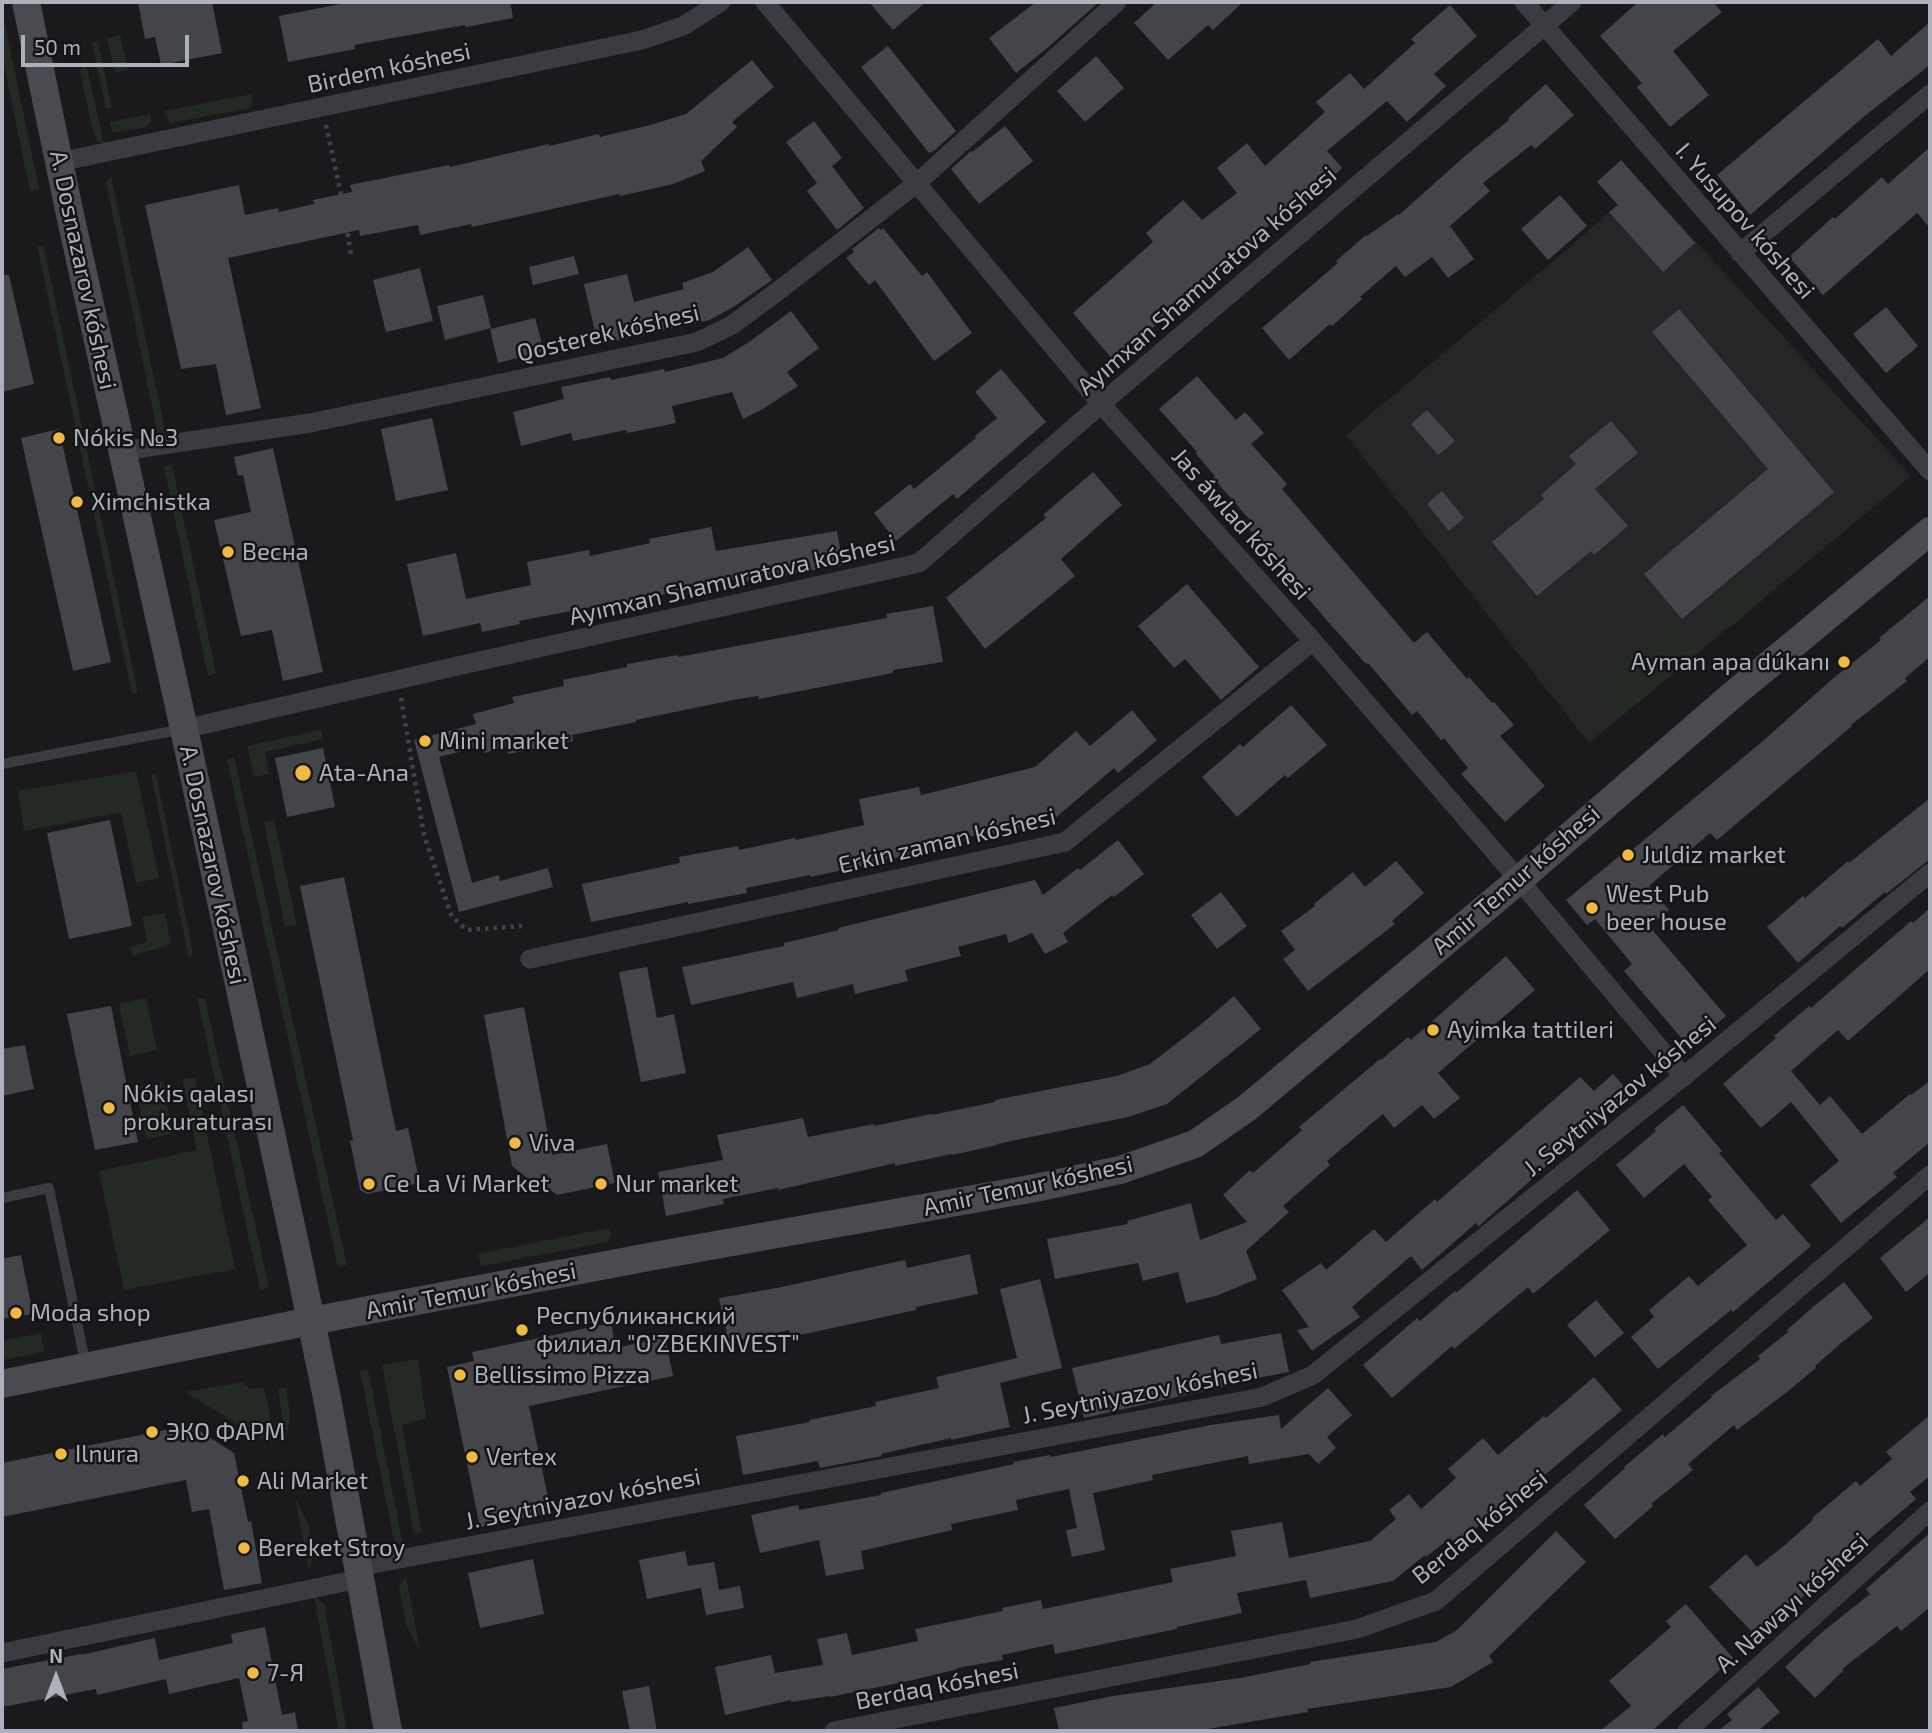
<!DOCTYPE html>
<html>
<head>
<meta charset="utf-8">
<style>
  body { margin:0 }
  #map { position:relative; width:1932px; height:1733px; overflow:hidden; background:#1a1a1c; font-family:"Exo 2",sans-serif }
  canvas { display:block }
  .frame { position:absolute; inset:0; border:4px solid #adb1bb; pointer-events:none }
  .north { position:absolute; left:21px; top:1642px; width:70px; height:70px; -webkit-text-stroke:5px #151517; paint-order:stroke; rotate:0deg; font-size:19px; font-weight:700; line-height:28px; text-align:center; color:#adb1bb }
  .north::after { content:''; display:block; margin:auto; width:24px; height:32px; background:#adb1bb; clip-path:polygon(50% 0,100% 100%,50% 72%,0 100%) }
  .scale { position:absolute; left:21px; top:35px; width:168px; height:32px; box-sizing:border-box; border:4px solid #adb1bb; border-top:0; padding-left:9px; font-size:21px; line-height:24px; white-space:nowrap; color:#adb1bb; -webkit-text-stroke:5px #151517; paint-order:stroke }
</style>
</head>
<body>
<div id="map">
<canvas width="1932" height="1733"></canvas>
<div class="frame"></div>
<div class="north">N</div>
<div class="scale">50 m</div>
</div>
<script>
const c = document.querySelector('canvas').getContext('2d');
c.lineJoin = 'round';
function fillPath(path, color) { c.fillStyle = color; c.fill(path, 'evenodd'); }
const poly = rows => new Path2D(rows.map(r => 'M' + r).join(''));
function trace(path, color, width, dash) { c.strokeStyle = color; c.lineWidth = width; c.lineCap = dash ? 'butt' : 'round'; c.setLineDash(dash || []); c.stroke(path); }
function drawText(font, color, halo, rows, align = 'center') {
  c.font = font + ' "Exo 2",sans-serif'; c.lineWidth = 5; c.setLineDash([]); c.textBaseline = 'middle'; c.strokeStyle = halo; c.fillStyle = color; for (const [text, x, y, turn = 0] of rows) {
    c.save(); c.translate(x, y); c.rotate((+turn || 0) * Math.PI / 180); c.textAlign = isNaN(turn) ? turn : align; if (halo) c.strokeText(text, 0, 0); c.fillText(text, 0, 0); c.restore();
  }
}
fillPath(poly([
  [1642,183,1911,476,1589,743,1346,435,1564,252]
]), '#262629');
fillPath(poly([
  [2,10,39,189,30,191,2,55],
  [120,35,128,70,115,73,107,38],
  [98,41,112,108,106,109,92,43],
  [85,59,104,143,98,142,93,132,80,72],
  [252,94,253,100,249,108,170,123,164,111],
  [150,114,151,120,148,127,112,133,110,122],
  [111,176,166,434,158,436,106,182],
  [37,245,44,247,138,693,132,694],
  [172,464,216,673,208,676,164,467],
  [1743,574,1764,599,1729,628,1708,603],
  [1675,622,1698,652,1622,716,1598,685],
  [321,730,323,739,265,752,269,774,254,777,247,746],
  [234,757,347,1265,338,1267,227,760],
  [136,771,159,878,136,883,121,812,24,831,18,791],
  [156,774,193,952,189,959,151,775],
  [274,820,297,925,285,927,264,822],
  [165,913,171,944,133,956,130,947,147,942,142,917],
  [197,997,205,999,269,1287,260,1290],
  [146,998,157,1050,130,1056,119,1004],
  [195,1077,235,1269,124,1290,99,1171,197,1150,182,1079],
  [162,1081,173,1133,146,1139,135,1087],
  [609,1228,611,1234,608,1242,481,1266,478,1254],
  [41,1333,44,1352,2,1360,2,1341],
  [418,1359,426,1418,402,1425,422,1533,414,1534,382,1365],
  [368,1369,403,1544,395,1545,360,1371],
  [242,1382,250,1389,264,1387,275,1441,265,1441,185,1392],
  [286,1387,290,1416,286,1441,278,1388],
  [295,1498,308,1523,313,1556,309,1569],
  [406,1576,420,1651,406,1625,399,1586],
  [314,1597,324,1603,347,1731,339,1731]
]), '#222a23');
fillPath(poly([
  [138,2,212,2,222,53,161,65,155,37,145,39],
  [351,2,510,2,513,18,466,27,465,25,354,45,355,49,288,62,279,16],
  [869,2,926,2,893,30],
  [1036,2,1099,2,1045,50,1016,73,989,38],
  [1157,2,1243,2,1213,30,1208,25,1168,60,1134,23],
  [1638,2,1713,2,1722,12,1673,51,1709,95,1670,127,1637,87,1642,83,1600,36],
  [1450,5,1477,36,1434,74,1446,86,1407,122,1387,101,1327,151,1342,168,1303,204,1300,200,1262,231,1263,233,1233,255,1235,257,1197,291,1196,290,1114,361,1073,313,1153,242,1146,233,1183,200,1202,220,1237,193,1217,168,1247,143,1265,166,1325,112,1316,102,1350,73,1364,89,1415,43,1411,39],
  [1930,22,1930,65,1867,114,1750,215,1717,175,1878,39,1891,56],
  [888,46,956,131,935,150,929,153,861,67],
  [1096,56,1124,88,1085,122,1057,91],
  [752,60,774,87,732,122,737,127,701,161,705,171,673,184,620,196,619,194,472,227,471,224,420,235,418,225,360,236,359,230,228,258,261,408,226,415,216,364,181,369,145,205,239,185,245,215,278,208,279,212,314,204,313,200,352,192,350,185,449,165,450,167,549,144,549,146,599,134,600,137,650,125,686,114],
  [1546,84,1574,115,1535,149,1531,145,1483,183,1490,191,1450,226,1474,259,1448,278,1432,257,1405,277,1396,266,1360,297,1362,299,1332,326,1330,324,1289,360,1262,328,1338,263,1336,261,1366,235,1367,236,1398,214,1399,215,1465,156,1509,120,1508,118],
  [814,121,842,158,832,166,864,208,837,230,807,191,817,183,786,142],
  [1005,126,1033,161,979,204,951,169,971,151,972,152],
  [1930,147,1930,228,1917,213,1823,295,1789,257,1833,217,1835,219,1882,177,1888,184],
  [1621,160,1695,243,1663,272,1609,212,1618,205,1597,182],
  [1560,195,1587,226,1548,260,1521,229],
  [879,228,881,230,883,228,922,276,927,272,972,333,934,361,875,280,869,285,846,258,854,252,852,249],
  [748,247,772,280,735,306,710,320,598,345,584,284,627,274,634,302,684,289,682,283,713,272],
  [574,256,579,274,533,285,529,267],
  [420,268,433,321,386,332,373,280],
  [2,275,9,275,34,384,2,392],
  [483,295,491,328,445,340,437,306],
  [1886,307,1918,346,1886,373,1853,334],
  [1679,309,1834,492,1682,619,1644,574,1768,469,1652,332],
  [791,311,819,348,787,372,798,386,763,409,743,419,732,392,672,406,676,423,627,433,626,430,573,441,571,433,521,446,513,412,564,399,561,387,610,377,611,380,664,369,665,372,723,358,749,342],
  [535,318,544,351,498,363,490,329],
  [1001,369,1046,422,957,499,953,494,896,541,874,513,910,484,914,489,976,438,975,436,997,418,975,392],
  [1197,376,1236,420,1245,412,1264,433,1251,444,1287,484,1282,489,1414,643,1427,632,1467,679,1469,677,1492,703,1494,702,1514,725,1500,736,1545,786,1505,822,1461,774,1468,768,1444,738,1441,740,1417,711,1412,715,1368,663,1366,664,1330,624,1245,524,1250,520,1213,478,1215,476,1196,454,1197,452,1159,409],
  [1427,410,1455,441,1438,455,1411,424],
  [432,418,448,490,396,501,381,429],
  [1611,421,1638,453,1595,489,1628,526,1594,555,1591,551,1537,596,1492,542,1544,499,1541,495,1576,464,1569,456],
  [59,429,111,662,73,671,21,438],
  [273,448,323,672,283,681,272,630,241,636,214,520,251,512,243,475,238,476,234,457],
  [1093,472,1122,505,1061,559,1075,576,985,649,946,598,1046,518,1043,515],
  [1442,491,1464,518,1449,531,1427,504],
  [711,527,716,551,837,531,843,565,739,583,738,579,656,596,657,599,608,609,607,604,519,621,520,624,482,632,480,623,423,636,407,564,456,553,466,599,531,585,527,562,589,550,590,556,650,543,649,539],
  [1187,584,1259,667,1221,700,1185,659,1174,668,1138,626],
  [1930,596,1930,657,1905,678,1907,681,1851,725,1852,726,1717,840,1710,833,1649,886,1669,910,1649,926,1726,1016,1689,1047,1624,971,1632,964,1595,919,1587,925,1566,900,1629,848,1632,850,1764,740,1830,681,1881,640,1879,638],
  [933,606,943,662,893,670,893,673,759,699,758,696,733,700,636,720,636,722,572,735,573,741,508,754,506,747,484,753,482,746,439,757,472,883,499,875,500,881,548,868,553,887,459,912,414,740,476,724,473,714,514,703,512,697,564,686,563,680,627,667,627,664,678,655,678,657,887,618,886,614],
  [1291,705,1327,745,1288,778,1285,775,1237,817,1202,777,1240,744,1243,747],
  [1132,710,1157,740,1118,773,1114,768,1053,820,993,834,992,831,931,846,932,851,866,863,866,865,810,877,810,875,746,888,747,893,688,904,688,902,591,922,582,884,680,863,679,857,738,846,739,850,795,838,796,840,864,825,859,799,919,787,921,795,1035,767,1076,731,1090,746],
  [323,748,335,807,287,817,275,758],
  [1930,798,1930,859,1886,894,1885,892,1842,928,1840,926,1798,963,1767,927,1803,896,1805,898,1848,861,1849,863],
  [110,820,132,926,69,939,47,833],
  [1118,840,1144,874,1114,897,1112,895,1063,933,1068,942,1045,954,1032,933,1009,943,1006,934,958,947,961,956,905,970,908,981,855,994,853,984,797,998,793,982,691,1005,682,967,784,946,784,943,839,930,838,928,1035,880,1043,895,1078,868,1080,870],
  [1396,861,1424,893,1392,921,1395,924,1308,991,1283,959,1295,950,1281,931,1315,906,1314,904,1353,872,1365,887],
  [344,877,396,1131,408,1128,420,1183,367,1194,360,1190,358,1180,350,1141,353,1140,300,886],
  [1221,892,1247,926,1217,949,1191,915],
  [1930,908,1930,969,1848,1041,1838,1030,1791,1071,1820,1105,1830,1096,1862,1134,1910,1094,1911,1095,1930,1081,1930,1142,1893,1173,1897,1177,1841,1223,1810,1185,1839,1161,1791,1102,1761,1128,1723,1084,1776,1038,1774,1036,1809,1006,1811,1008,1911,921,1913,923],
  [1506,956,1535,990,1438,1073,1460,1098,1434,1119,1422,1105,1394,1128,1383,1114,1327,1161,1330,1165,1283,1206,1289,1212,1246,1251,1257,1279,1216,1296,1186,1303,1178,1272,1143,1281,1138,1263,1055,1279,1047,1239,1128,1224,1127,1221,1191,1203,1200,1240,1247,1222,1223,1195,1250,1170,1253,1173,1302,1130,1299,1127,1380,1059,1381,1060,1408,1037,1411,1040],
  [647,967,657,1018,674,1014,686,1073,641,1082,619,972],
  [1234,996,1261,1029,1167,1104,1128,1117,997,1144,997,1145,952,1155,952,1154,895,1166,895,1163,778,1190,778,1188,723,1199,724,1204,666,1216,658,1172,723,1160,717,1135,803,1118,808,1137,874,1124,874,1126,931,1114,932,1115,995,1102,995,1100,1117,1076,1150,1064,1199,1026],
  [111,1006,138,1142,95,1150,67,1014],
  [524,1007,552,1155,607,1144,615,1183,557,1195,545,1186,542,1190,512,1166,484,1015],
  [25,1045,34,1089,2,1096,2,1049],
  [1613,1074,1630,1093,1583,1136,1582,1135,1480,1225,1478,1226,1476,1223,1422,1270,1411,1256,1352,1307,1360,1317,1312,1351,1297,1330,1309,1327,1282,1290,1321,1263,1326,1270,1374,1229,1386,1242,1435,1199,1437,1202,1580,1077,1594,1091],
  [1683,1105,1722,1151,1719,1153,1776,1220,1783,1214,1811,1246,1733,1312,1731,1310,1658,1369,1631,1337,1654,1317,1649,1310,1689,1276,1698,1286,1747,1245,1708,1200,1712,1197,1684,1164,1644,1198,1616,1165,1656,1131,1654,1129],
  [1577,1190,1610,1230,1533,1294,1528,1287,1454,1349,1452,1346,1392,1398,1363,1365,1417,1318,1420,1321,1455,1291,1456,1293],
  [1930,1217,1930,1273,1906,1292,1880,1258],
  [970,1254,978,1294,916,1307,916,1310,791,1337,789,1330,729,1343,719,1298,777,1288,905,1260,907,1268],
  [21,1255,33,1314,2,1319,2,1259],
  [1040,1279,1062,1368,1000,1383,1010,1427,951,1440,951,1438,881,1454,882,1456,820,1468,818,1461,743,1475,736,1436,810,1422,809,1420,876,1406,875,1402,939,1388,936,1377,1017,1358,1000,1289],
  [1844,1282,1873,1318,1841,1343,1815,1366,1816,1368,1787,1392,1737,1430,1734,1425,1688,1464,1693,1470,1651,1504,1653,1506,1615,1539,1584,1505,1625,1468,1624,1467,1663,1434,1665,1437,1712,1397,1711,1396,1760,1359,1758,1356,1788,1332,1787,1330,1814,1306],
  [1596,1300,1624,1333,1595,1357,1567,1325],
  [611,1323,616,1348,665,1337,673,1376,529,1406,551,1512,480,1527,447,1367,474,1361,472,1352],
  [1281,1333,1289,1372,1230,1383,1230,1385,1084,1418,1072,1368,1219,1335,1221,1344],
  [1594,1377,1622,1410,1528,1489,1529,1490,1494,1521,1490,1516,1457,1545,1450,1538,1426,1557,1425,1555,1393,1581,1310,1598,1306,1580,1237,1593,1242,1613,1177,1627,1177,1629,1055,1654,1053,1644,1002,1655,1003,1660,957,1668,958,1669,913,1680,830,1697,830,1696,791,1702,791,1700,725,1715,715,1667,771,1655,775,1673,823,1665,817,1639,847,1633,852,1655,918,1641,915,1629,1003,1611,1002,1608,1041,1600,1043,1609,1173,1582,1170,1569,1236,1556,1231,1531,1282,1522,1289,1558,1370,1541,1396,1519,1389,1510,1409,1494,1421,1509,1456,1478,1448,1469,1483,1438,1498,1455,1544,1416,1546,1418],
  [1328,1388,1352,1415,1327,1437,1336,1448,1318,1464,1309,1454,1249,1464,1248,1456,1152,1475,1153,1480,1093,1493,1105,1550,1072,1557,1066,1530,1077,1528,1069,1489,1016,1500,1018,1510,951,1524,952,1530,861,1551,864,1569,826,1576,819,1540,760,1553,751,1515,798,1505,799,1510,881,1495,881,1493,1014,1464,1013,1462,1050,1455,1051,1457,1211,1425,1279,1415,1281,1429],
  [1930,1415,1930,1476,1910,1492,1916,1499,1841,1563,1843,1564,1821,1583,1820,1582,1797,1602,1795,1600,1755,1635,1709,1587,1746,1554,1757,1567,1785,1545,1813,1520,1812,1518,1856,1481,1860,1486,1892,1459,1886,1452],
  [190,1425,234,1453,248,1522,251,1521,262,1583,224,1590,209,1509,192,1512,186,1480,2,1517,2,1463],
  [1556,1531,1586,1562,1489,1656,1493,1662,1451,1687,1307,1709,1308,1712,1196,1731,1059,1731,1054,1708,1113,1696,1240,1678,1311,1664,1310,1662,1436,1642,1457,1630],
  [1930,1533,1930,1607,1901,1631,1897,1626,1842,1669,1844,1670,1815,1698,1785,1667,1821,1633,1870,1594,1866,1589],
  [685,1551,688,1566,714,1562,719,1590,740,1586,744,1608,706,1615,701,1588,647,1599,639,1560],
  [533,1559,544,1614,480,1628,468,1573],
  [1686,1604,1733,1658,1652,1731,1600,1731,1631,1706,1609,1681,1671,1627,1666,1621],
  [265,1627,282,1715,295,1712,298,1731,243,1731,242,1722,248,1721,239,1678,169,1694,166,1679,97,1695,96,1689,2,1707,2,1669,81,1654,81,1655,155,1638,159,1660,233,1643,231,1634],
  [649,1686,657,1731,630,1731,622,1691],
  [1758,1687,1780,1712,1758,1731,1718,1731,1732,1720,1727,1714]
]), '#444549');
trace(poly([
  [326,125,341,194,351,255],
  [401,698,424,835,452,917,467,930,522,926]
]), '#414348', 4.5, [3.5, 5]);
trace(poly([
  [2,764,183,729],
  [2,1198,49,1188,86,1366]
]), '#3b3c41', 10);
trace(poly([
  [765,2,1101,404,1313,641,1519,880,1684,1077],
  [1524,2,1930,471],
  [59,162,642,40,683,26,721,2],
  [1740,253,1930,94],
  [122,451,310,423,697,342,732,325,782,288,917,183,1117,2],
  [184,729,453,667,919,563,1101,404,1572,2],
  [530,959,1065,842,1313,641],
  [357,1567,1262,1397,1313,1375,1700,1063,1930,873],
  [2,1653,359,1579],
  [834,1731,1357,1629,1436,1601,1930,1175],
  [1687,1731,1930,1511]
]), '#3b3c41', 19);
trace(poly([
  [26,2,69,210,184,729,299,1263,327,1398,388,1731],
  [2,1384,311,1321,654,1256,1035,1188,1120,1170,1195,1144,1247,1108,1519,880,1729,698,1930,531]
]), '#494b51', 28);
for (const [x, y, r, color] of [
  [59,438,7,"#eeba41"],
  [77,502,7,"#eeba41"],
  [228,552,7,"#eeba41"],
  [1844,662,7,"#eeba41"],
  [425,741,7,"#eeba41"],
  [303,773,9,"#eeba41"],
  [1628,855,7,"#eeba41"],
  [1592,908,7,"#eeba41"],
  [1433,1030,7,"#eeba41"],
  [109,1108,7,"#eeba41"],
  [515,1143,7,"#eeba41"],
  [369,1184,7,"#eeba41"],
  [601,1184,7,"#eeba41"],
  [16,1313,7,"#eeba41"],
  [522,1330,7,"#eeba41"],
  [460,1375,7,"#eeba41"],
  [152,1432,7,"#eeba41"],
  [61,1454,7,"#eeba41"],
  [472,1457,7,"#eeba41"],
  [243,1481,7,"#eeba41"],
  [244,1548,7,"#eeba41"],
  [253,1673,7,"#eeba41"]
]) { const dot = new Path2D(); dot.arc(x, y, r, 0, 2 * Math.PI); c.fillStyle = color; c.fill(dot); trace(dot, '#151517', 2.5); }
drawText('24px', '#adb1bb', '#151517', [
  ["Birdem kóshesi",389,68,-12],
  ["I. Yusupov kóshesi",1745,221,49],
  ["A. Dosnazarov kóshesi",83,270,78],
  ["Ayımxan Shamuratova kóshesi",1207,281,-41],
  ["Qosterek kóshesi",608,333,-13],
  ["Jas áwlad kóshesi",1241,524,48],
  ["Ayımxan Shamuratova kóshesi",732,580,-13],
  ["Erkin zaman kóshesi",947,841,-13],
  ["A. Dosnazarov kóshesi",213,865,78],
  ["Amir Temur kóshesi",1516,880,-41],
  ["J. Seytniyazov kóshesi",1620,1096,-39],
  ["Amir Temur kóshesi",1028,1186,-12],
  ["Amir Temur kóshesi",471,1291,-11],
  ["J. Seytniyazov kóshesi",1140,1393,-11],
  ["J. Seytniyazov kóshesi",583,1499,-11],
  ["Berdaq kóshesi",1480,1527,-39],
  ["A. Nawayı kóshesi",1792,1603,-42],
  ["Berdaq kóshesi",937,1686,-11]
]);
drawText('24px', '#adb1bb', '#151517', [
  ["Nókis №3",73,438],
  ["Ximchistka",91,502],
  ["Весна",242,552],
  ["Ayman apa dúkanı",1830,662,"right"],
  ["Mini market",439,741],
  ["Ata-Ana",319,773],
  ["Juldiz market",1642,855],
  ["West Pub",1606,894],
  ["beer house",1606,922],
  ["Ayimka tattileri",1447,1030],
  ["Nókis qalası",123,1094],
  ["prokuraturası",123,1122],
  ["Viva",529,1143],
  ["Ce La Vi Market",383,1184],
  ["Nur market",615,1184],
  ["Moda shop",30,1313],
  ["Республиканский",536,1316],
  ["филиал \"O'ZBEKINVEST\"",536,1344],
  ["Bellissimo Pizza",474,1375],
  ["ЭКО ФАРМ",166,1432],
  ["Ilnura",75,1454],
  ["Vertex",486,1457],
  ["Ali Market",257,1481],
  ["Bereket Stroy",258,1548],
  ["7-Я",267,1673]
], 'left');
</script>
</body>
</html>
